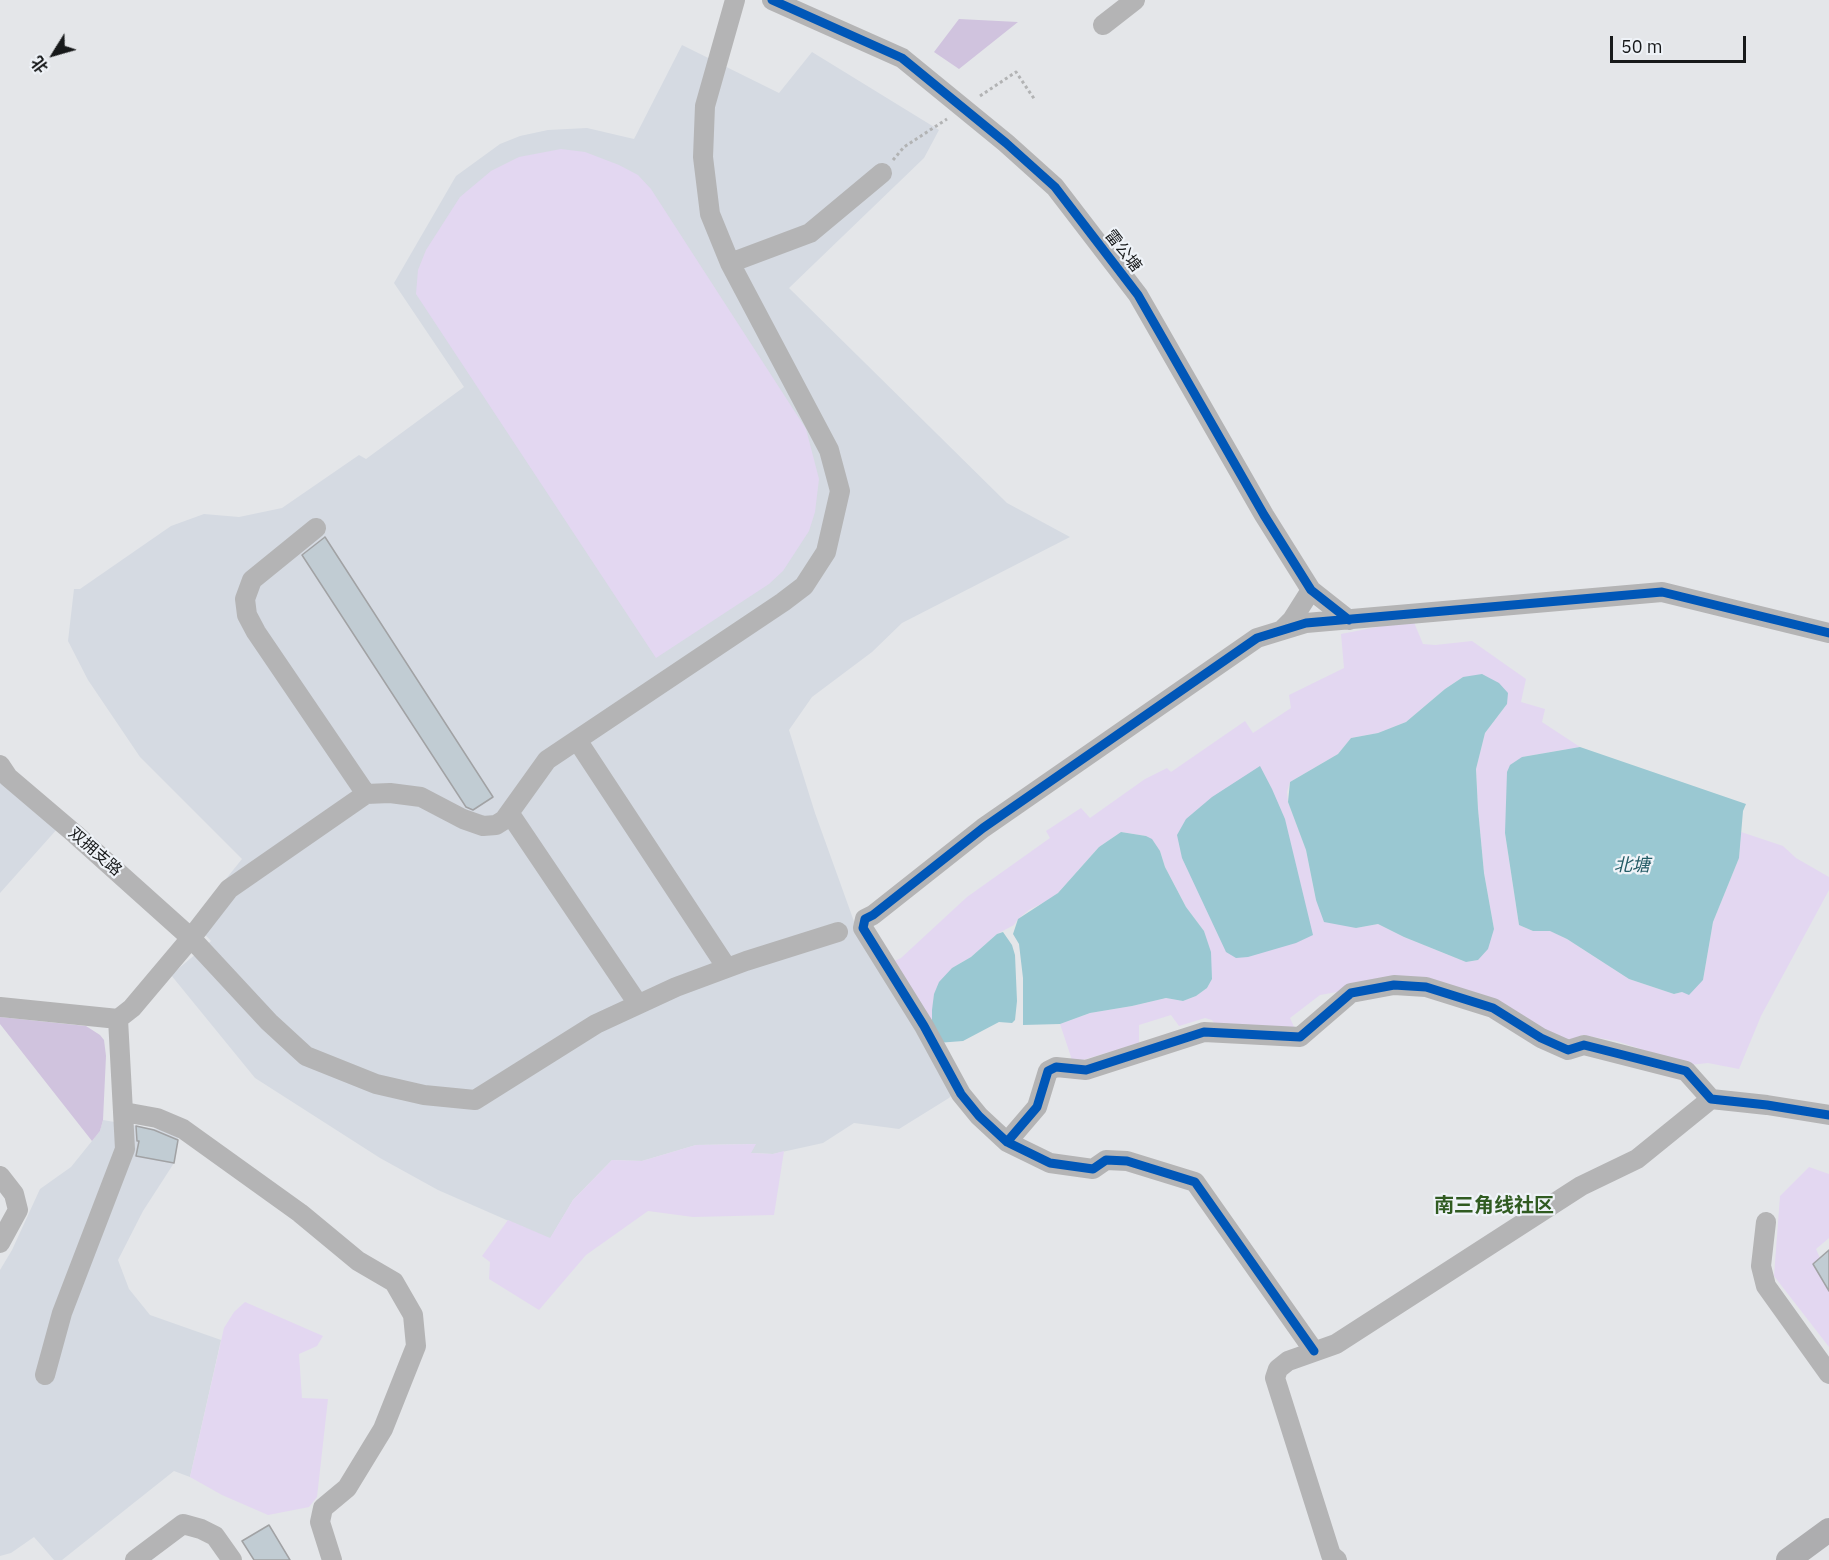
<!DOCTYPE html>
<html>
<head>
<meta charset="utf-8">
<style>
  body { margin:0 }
  #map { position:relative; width:1829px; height:1560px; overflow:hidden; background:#e4e6e9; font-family:"IBM Plex Sans","Noto Sans SC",sans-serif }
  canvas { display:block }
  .north { position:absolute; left:24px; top:24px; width:60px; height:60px; -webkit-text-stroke:4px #eff3f8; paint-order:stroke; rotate:233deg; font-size:16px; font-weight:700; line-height:24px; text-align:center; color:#17191a }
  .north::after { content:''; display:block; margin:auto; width:21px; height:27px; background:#17191a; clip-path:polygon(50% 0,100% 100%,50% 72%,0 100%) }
  .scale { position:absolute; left:1610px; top:36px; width:136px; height:27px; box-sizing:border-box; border:3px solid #17191a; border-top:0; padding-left:8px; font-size:18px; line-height:21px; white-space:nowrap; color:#17191a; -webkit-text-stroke:4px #eff3f8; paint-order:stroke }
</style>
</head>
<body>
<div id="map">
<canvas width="1829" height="1560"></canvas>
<div class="north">北</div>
<div class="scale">50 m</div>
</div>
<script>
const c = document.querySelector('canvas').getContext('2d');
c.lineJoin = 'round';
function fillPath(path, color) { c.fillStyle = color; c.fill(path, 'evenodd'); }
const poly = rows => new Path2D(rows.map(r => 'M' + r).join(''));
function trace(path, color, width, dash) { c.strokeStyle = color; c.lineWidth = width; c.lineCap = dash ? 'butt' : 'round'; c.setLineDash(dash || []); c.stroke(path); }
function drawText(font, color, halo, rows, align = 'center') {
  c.font = font + ' "IBM Plex Sans","Noto Sans SC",sans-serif'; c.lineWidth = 4.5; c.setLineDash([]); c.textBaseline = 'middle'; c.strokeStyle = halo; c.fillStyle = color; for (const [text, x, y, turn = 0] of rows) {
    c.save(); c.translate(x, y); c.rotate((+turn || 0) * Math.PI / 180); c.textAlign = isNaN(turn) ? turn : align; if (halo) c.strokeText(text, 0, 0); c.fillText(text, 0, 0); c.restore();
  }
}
fillPath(poly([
  [682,45,779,93,812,52,939,130,924,158,789,288,1007,503,1070,537,902,623,872,652,812,697,789,730,815,813,856,927,955,1092,949,1098,899,1129,854,1123,823,1143,773,1154,750,1153,755,1144,696,1145,642,1161,612,1160,573,1200,550,1239,438,1190,380,1158,255,1078,171,975,211,941,192,921,242,859,140,757,88,680,68,641,74,589,80,589,171,526,204,514,239,517,282,508,359,455,366,459,464,387,394,283,456,176,500,144,520,136,548,130,587,128,634,139],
  [0,776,58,828,0,893],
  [103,1120,179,1133,174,1163,143,1211,118,1260,129,1289,150,1315,221,1340,190,1477,174,1471,62,1560,54,1560,34,1537,11,1553,0,1556,0,1270,12,1250,40,1189,71,1167,100,1131]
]), '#d5dae2');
fillPath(poly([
  [561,149,585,152,619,165,638,175,651,189,806,429,819,479,815,512,809,531,783,571,769,584,656,658,416,294,418,270,426,250,460,197,491,171,519,157],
  [1413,620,1423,644,1435,645,1472,641,1526,679,1521,702,1545,709,1542,722,1580,747,1522,757,1505,833,1519,925,1533,931,1551,931,1567,939,1629,979,1674,994,1682,992,1703,980,1713,922,1739,858,1741,832,1783,846,1796,858,1829,877,1829,890,1761,1016,1739,1069,1708,1063,1690,1065,1616,1041,1582,1035,1573,1042,1541,1032,1486,999,1354,989,1320,995,1290,1018,1295,1029,1214,1023,1212,1020,1205,1018,1179,1026,1171,1015,1139,1025,1139,1043,1073,1063,1060,1024,1090,1013,1132,1006,1166,998,1183,1001,1196,996,1207,988,1212,979,1204,931,1186,907,1165,867,1160,851,1146,836,1121,832,1099,847,1058,893,1047,901,1029,910,1018,919,1014,925,997,934,971,957,952,968,934,994,932,1036,890,963,901,958,967,897,1050,838,1046,831,1081,808,1090,818,1145,779,1167,768,1171,772,1245,721,1253,733,1291,708,1289,695,1344,668,1341,634],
  [1463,677,1507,704,1485,733,1476,769,1478,809,1484,873,1494,929,1478,960,1466,962,1404,937,1378,924,1356,928,1316,900,1306,850,1288,802,1287,792,1290,782,1338,754,1351,738,1378,733,1406,722,1445,689],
  [756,1144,751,1153,773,1154,784,1151,774,1215,693,1217,648,1211,586,1255,539,1310,489,1279,490,1262,482,1256,508,1220,550,1238,573,1200,612,1160,642,1161,696,1145],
  [1809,1167,1829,1174,1829,1238,1816,1249,1820,1258,1814,1264,1829,1291,1829,1347,1774,1276,1780,1196],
  [245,1302,323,1336,317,1346,299,1354,302,1398,328,1399,317,1497,309,1507,268,1515,222,1495,190,1477,224,1328,234,1312]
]), '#e3d7f1');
fillPath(poly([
  [959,19,1018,22,959,69,934,52],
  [0,1017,86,1026,100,1035,104,1040,106,1056,103,1120,100,1131,92,1141,0,1024]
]), '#d0c3de');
fillPath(poly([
  [1482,674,1499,683,1508,693,1507,704,1485,733,1476,769,1478,809,1484,873,1494,929,1488,949,1478,960,1466,962,1404,937,1378,924,1356,928,1324,922,1316,900,1306,850,1288,802,1290,782,1338,754,1351,738,1378,733,1406,722,1445,689,1463,677],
  [1580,747,1746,804,1743,811,1739,858,1713,922,1703,980,1689,995,1682,992,1674,994,1629,979,1567,939,1550,931,1533,931,1519,925,1505,833,1507,772,1510,765,1522,757],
  [1260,766,1272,789,1285,819,1313,935,1296,943,1248,957,1236,958,1226,952,1182,858,1177,835,1186,819,1212,797],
  [1121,832,1146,836,1152,839,1160,851,1165,867,1186,907,1204,931,1211,952,1212,979,1207,988,1196,996,1183,1001,1166,998,1132,1006,1090,1013,1060,1024,1023,1025,1023,978,1019,944,1013,934,1018,919,1058,893,1099,847],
  [1003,932,1012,945,1015,955,1017,1001,1015,1020,1012,1023,999,1022,963,1041,937,1043,932,1036,932,1010,934,994,939,982,952,968,971,957,997,934]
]), '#9ac8d2');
const building = poly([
  [325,537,493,797,473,810,466,807,302,555,325,537],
  [136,1126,154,1130,178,1140,174,1163,136,1156,139,1141,137,1141,136,1126],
  [1829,1250,1829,1291,1813,1264,1829,1250],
  [269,1525,290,1560,254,1560,242,1541,269,1525]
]);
fillPath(building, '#c1ccd3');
trace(building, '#a1a2a4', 1.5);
trace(poly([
  [980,96,1016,72,1035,100],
  [893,160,904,147,947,119]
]), '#b2b3b4', 3, [3, 3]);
trace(poly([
  [772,0,902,58,1006,143,1055,187,1138,295,1264,515,1311,590,1349,620],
  [1103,25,1135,0],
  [730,263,810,233,882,173],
  [316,528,252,580,245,599,247,615,256,632,366,794],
  [1282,630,1292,620,1311,590],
  [577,740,727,968],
  [0,765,8,777,75,834,191,938,269,1022,306,1056,376,1084,424,1095,475,1100,596,1024,676,987,746,961,838,932],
  [510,814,638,1004],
  [0,1007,118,1019,132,1008,191,938,229,889,366,794,390,793,421,797,463,819,483,826,496,825,504,820,547,760,783,602,804,586,826,552,840,491,829,450,730,263,710,214,703,157,705,106,735,0],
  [124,1112,157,1118,183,1129,300,1213,358,1261,394,1282,413,1315,416,1346,383,1429,347,1488,323,1508,320,1522,332,1560],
  [1007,1142,1037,1107,1048,1071,1056,1067,1086,1070,1204,1032,1300,1037,1351,993,1394,985,1426,987,1493,1008,1541,1038,1568,1050,1584,1045,1686,1071,1711,1099,1767,1105,1829,1115],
  [0,1176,14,1194,18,1210,0,1243],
  [1766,1222,1761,1266,1766,1286,1829,1374],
  [1314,1351,1195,1182,1127,1161,1106,1160,1093,1169,1050,1163,1007,1142,979,1116,961,1094,924,1026,863,928,865,919,873,915,983,828,1257,638,1306,623,1662,592,1829,633],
  [45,1375,62,1313,125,1149,118,1019],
  [135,1560,183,1524,201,1529,215,1536,232,1560],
  [1337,1560,1331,1555,1275,1378,1278,1369,1288,1361,1336,1344,1581,1186,1637,1159,1711,1099]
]), '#b4b4b5', 20);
trace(poly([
  [1788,1560,1829,1530]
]), '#adadaf', 24);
trace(poly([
  [772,0,902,58,1006,143,1055,187,1138,295,1264,515,1311,590,1349,620],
  [1007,1142,1037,1107,1048,1071,1056,1067,1086,1070,1204,1032,1300,1037,1351,993,1394,985,1426,987,1493,1008,1541,1038,1568,1050,1584,1045,1686,1071,1711,1099,1767,1105,1829,1115],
  [1314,1351,1195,1182,1127,1161,1106,1160,1093,1169,1050,1163,1007,1142,979,1116,961,1094,924,1026,863,928,865,919,873,915,983,828,1257,638,1306,623,1662,592,1829,633]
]), '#0057b8', 9);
drawText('16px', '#17191a', '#eff3f8', [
  ["雷公塘",1123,251,52],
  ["双拥支路",95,852,41]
]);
drawText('italic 18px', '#255c66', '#eff3f8', [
  ["北塘",1632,866]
]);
drawText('bold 20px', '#305b21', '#eff3f8', [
  ["南三角线社区",1494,1206]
]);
</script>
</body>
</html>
